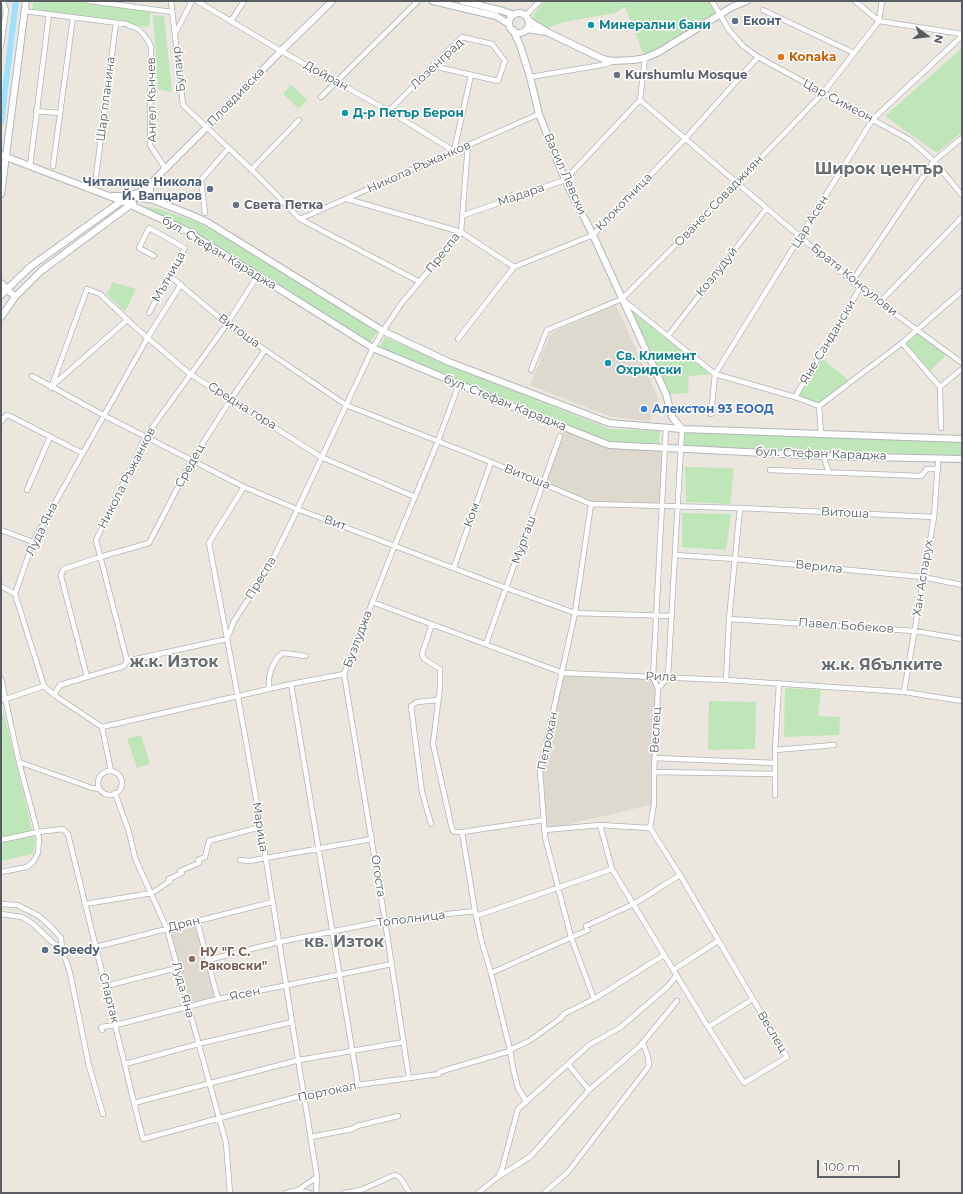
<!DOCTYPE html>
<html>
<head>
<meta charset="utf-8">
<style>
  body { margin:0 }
  #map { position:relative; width:963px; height:1194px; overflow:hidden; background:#ece7de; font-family:Montserrat,sans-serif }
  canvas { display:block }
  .frame { position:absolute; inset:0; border:2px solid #585d61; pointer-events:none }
  .north { position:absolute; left:907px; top:16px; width:40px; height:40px; -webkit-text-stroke:3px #fff; paint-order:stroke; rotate:105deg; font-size:11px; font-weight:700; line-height:16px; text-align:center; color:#585d61 }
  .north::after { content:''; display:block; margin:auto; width:14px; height:18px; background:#585d61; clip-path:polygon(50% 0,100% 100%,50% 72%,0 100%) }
  .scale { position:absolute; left:817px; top:1160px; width:83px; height:18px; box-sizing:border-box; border:2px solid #585d61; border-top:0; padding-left:5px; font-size:12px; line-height:14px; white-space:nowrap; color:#585d61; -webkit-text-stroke:3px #fff; paint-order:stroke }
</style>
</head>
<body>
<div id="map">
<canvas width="963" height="1194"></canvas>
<div class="frame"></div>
<div class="north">N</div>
<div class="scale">100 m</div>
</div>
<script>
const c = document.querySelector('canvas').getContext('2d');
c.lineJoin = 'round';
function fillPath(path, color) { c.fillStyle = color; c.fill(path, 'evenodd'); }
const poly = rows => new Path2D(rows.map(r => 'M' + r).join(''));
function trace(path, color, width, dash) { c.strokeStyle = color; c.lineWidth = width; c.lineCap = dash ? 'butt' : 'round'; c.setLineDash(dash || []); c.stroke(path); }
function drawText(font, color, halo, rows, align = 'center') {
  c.font = font + ' Montserrat,sans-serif'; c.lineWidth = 3; c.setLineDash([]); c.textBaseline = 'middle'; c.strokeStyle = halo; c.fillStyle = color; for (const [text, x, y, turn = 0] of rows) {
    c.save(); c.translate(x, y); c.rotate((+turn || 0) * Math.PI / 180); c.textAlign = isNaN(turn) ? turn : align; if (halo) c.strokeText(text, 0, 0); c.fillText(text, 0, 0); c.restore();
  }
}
fillPath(poly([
  [616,305,659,400,650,421,611,417,530,385,551,333],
  [564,427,609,445,665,447,661,505,591,504,544,484],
  [563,673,653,677,658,736,654,804,545,830,540,771],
  [196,924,216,996,190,1003,170,931]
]), '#ded9cf');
fillPath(poly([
  [33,1,90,1,151,9,149,27,32,12],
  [544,1,710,1,719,14,645,58,625,7,615,13,564,22,548,28,535,19,533,16],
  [153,15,164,16,172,92,158,89],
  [962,48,962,132,937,153,885,116],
  [291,85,307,100,299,109,283,94],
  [143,206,159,209,195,221,237,244,377,332,370,343,190,230],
  [112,282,136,289,125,312,106,293,110,289],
  [622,299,715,374,689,376,688,393,666,394],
  [917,329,948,353,928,373,902,343],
  [385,337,439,361,610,429,660,431,659,444,608,441,514,404,379,348],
  [819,356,851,382,819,406,795,397],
  [682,429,962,439,962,459,681,448],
  [685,467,734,468,730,504,686,502],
  [682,513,731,514,726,550,682,547],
  [785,688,821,690,818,716,840,717,839,735,784,737],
  [709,701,756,702,755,749,708,750],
  [4,713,35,842,33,854,1,861,1,714],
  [141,735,150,764,137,768,127,739]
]), '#bfe6b8');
trace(poly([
  [1,122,16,1]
]), '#9ce2ff', 6);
const street = poly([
  [90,1,172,12],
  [171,1,183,105,254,172,300,219,420,282],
  [197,1,281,51,389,111,454,151,471,75],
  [712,1,729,30,743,46,758,57,910,140,934,161,962,195],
  [855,1,879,21,962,34],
  [763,10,854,53],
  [24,11,126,24,138,29,143,34,148,40,151,47,150,145,165,168],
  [525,16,540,1],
  [231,21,244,1],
  [175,34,192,1],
  [1,46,6,10,3,1],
  [530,77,602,65,611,62],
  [321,97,418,1],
  [640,100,860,288,962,363],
  [640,100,645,58],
  [36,111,60,113],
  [389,111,433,66,462,37,492,44,505,61,498,81,433,66],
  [30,166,49,14],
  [53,166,73,17],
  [251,170,299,120],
  [96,176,116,23],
  [347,199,461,232,514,267],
  [205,213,201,180,228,149],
  [464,215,565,180,640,100],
  [300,219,539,114],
  [170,276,227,324,346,405,491,462,591,504,740,508,934,517],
  [853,280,934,161,962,138],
  [623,300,715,374,795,397,819,406],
  [880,302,962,217],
  [149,313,185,248,149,228,139,248,154,256],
  [668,336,766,209],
  [458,339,514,267,593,235,685,139,758,57],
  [902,343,940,387,941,428],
  [531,370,547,330,622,299,737,183,823,93,879,21,882,1],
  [32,376,105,416,244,487,297,509,506,588,575,613,672,616],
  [52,386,127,320],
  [940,387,962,369],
  [51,388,87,289,100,294,135,327,190,374,321,457,415,497],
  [795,397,860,288],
  [711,414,715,374,873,119,962,36],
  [1,422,6,415,10,416,82,453],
  [821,433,819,406,902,343,962,291],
  [823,456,829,472],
  [770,470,921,476,927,469,938,469],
  [244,487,209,543,238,697,255,792,317,1177,316,1193],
  [27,490,50,437],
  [591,504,575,613,540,771,545,837,571,937,594,999],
  [1,530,33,542],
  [675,555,735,559,923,577,962,585],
  [454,567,491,462],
  [1,586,15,594],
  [372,602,563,673,726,680,904,692,962,701],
  [729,619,915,631,962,639],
  [432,624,422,654,424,659,440,669,440,687,433,744,452,829,454,832,462,832,475,911,481,939,491,973,510,1050,513,1068,518,1088,526,1101],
  [486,644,560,436],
  [127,661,96,540,146,436,227,324,258,275],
  [344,674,385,921,409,1078],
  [344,674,395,545,438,441,459,384],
  [87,677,61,576,62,572,64,569,100,557,149,543,192,460,231,399,265,350],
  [1,679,19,762,39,838,38,853,33,862,27,867,1,872],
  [726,680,729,619,740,508],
  [291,684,358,1085],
  [269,689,269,678,272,667,278,657,283,653,306,656],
  [658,689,668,677,682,429],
  [904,692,934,517,938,463],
  [54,695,60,685,124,666,127,661,227,639,234,621,267,571,289,527,373,348,383,331,401,304,461,232,468,144],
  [1,699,6,699,44,686],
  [102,727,291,684,344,674],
  [775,750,834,745],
  [655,758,775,763],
  [19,762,92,788,100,789],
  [111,771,102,727,54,695,44,686,15,594,33,542,148,337,181,284],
  '98 783a12 12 0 1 1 24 0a12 12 0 1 1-24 0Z',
  [654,772,775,774],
  [115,793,129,832,135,858,167,929,226,1143,230,1193],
  [775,795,775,750,779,683],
  [431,824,422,792,411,706,417,702,438,700],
  [600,825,612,869,708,1027,744,1083,787,1057,680,875,650,828,654,804,654,772,658,689,653,677,666,427],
  [545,830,600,825,650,828],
  [462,832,544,820],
  [1,840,38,832,63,829,68,834,143,1139,304,1095,358,1085,439,1074,439,1072,510,1051],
  [240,860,249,861,372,839],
  [1,904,17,905,39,916,52,928,61,938,62,949,70,973,89,1066,103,1114],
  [85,904,152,893,170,881,169,879,182,873,180,871,199,863,198,860,205,857,209,841,260,827],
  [1,914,22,917,33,924,52,942,62,949],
  [476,916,612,869],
  [197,921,218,999],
  [96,947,272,902],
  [208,960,279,942,385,921,475,911],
  [673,970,718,941],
  [491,973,588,930,586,926,634,904,680,875],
  [106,986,177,968],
  [708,1027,753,999],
  [102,1030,101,1027,116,1025,218,999,392,964],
  [510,1050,529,1041,560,1019,564,1014,594,999,664,955],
  [125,1064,198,1044,292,1022],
  [568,1064,589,1090],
  [134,1103,299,1060,404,1042],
  [311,1137,352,1129,357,1126,398,1116],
  [498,1177,531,1156,589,1090,639,1047,677,1001],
  [298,1190,309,1193],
  [545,1192,568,1172,649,1066,648,1057,643,1043],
  [286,1193,298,1190,317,1177],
  [344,1193,361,1190,394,1175,396,1175,401,1179,410,1193],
  [478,1193,498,1177,502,1169,518,1109,589,1045,621,1027,667,987,677,975]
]);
const secondary = poly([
  [433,1,496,16,509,24],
  [462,1,503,11,514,15],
  '509 23a10 10 0 1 1 20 0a10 10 0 1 1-20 0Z',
  [528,20,549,33,603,59,612,61,634,60,645,58,659,52,732,7,747,1],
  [527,29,545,32],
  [513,30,520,45,530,77,539,114,565,180,593,235,666,394,672,417,682,429],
  [1,155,122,201,185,230,373,348,516,408,609,445,823,456,962,459],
  [150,184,150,195,153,200],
  [1,194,26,1],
  [131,195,140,192,150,184,206,128,281,51,332,1],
  [114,196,130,196,153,200,189,214,207,222,383,331,449,362,609,423,682,429,962,439],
  [1,283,15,297],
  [1,295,30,267,123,200],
  [1,317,15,297,41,271,133,203]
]);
trace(street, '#b0b4b8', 6);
trace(secondary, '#b1b6bb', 8);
trace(street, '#fff', 4.5);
trace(secondary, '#fff', 6);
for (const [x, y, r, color] of [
  [735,21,4,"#5c6f8a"],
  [591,25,4,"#0f9aa8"],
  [781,57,4,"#e8710a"],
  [617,75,4,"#6b7280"],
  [345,113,4,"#0f9aa8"],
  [210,189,4,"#5c6f8a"],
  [236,205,4,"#6b7280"],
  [608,363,4,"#0f9aa8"],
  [644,409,4,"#3f7fe0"],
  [45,950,4,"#5c6f8a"],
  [192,959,4,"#8d6e63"]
]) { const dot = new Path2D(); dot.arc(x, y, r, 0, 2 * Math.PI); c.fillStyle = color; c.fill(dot); trace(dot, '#fff', 1.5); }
drawText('bold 12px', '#4e5e75', '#fff', [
  ["Еконт",743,21],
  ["Читалище Никола",202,182,"right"],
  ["Й. Вапцаров",202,196,"right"],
  ["Speedy",53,950]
], 'left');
drawText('bold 12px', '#0d838f', '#fff', [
  ["Минерални бани",599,25],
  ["Д-р Петър Берон",353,113],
  ["Св. Климент",616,356],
  ["Охридски",616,370]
], 'left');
drawText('bold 12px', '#c56008', '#fff', [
  ["Konaka",789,57]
], 'left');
drawText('12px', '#585d61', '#fff', [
  ["Лозенград",437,64,-43],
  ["Булаир",179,69,-96],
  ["Дойран",326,76,29],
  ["Пловдивска",236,97,-46],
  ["Шар планина",106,99,-83],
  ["Ангел Кънчев",152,100,-91],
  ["Цар Симеон",838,101,28],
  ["Никола Ръжанков",419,167,-24],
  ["Васил Левски",565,174,66],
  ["Мадара",521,195,-19],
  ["Ованес Соваджиян",719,201,-46],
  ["Клокотница",624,202,-46],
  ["Цар Асен",810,222,-59],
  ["бул. Стефан Караджа",219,253,31],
  ["Преспа",443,253,-52],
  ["Козлудуй",717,272,-52],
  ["Мътница",169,277,-61],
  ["Братя Консулови",854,280,39],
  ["Витоша",239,331,36],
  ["Яне Сандански",828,342,-59],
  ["бул. Стефан Караджа",505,403,22],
  ["Средна гора",242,406,32],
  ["бул. Стефан Караджа",821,454,2],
  ["Средец",190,466,-61],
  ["Витоша",527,477,22],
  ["Никола Ръжанков",127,478,-63],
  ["Витоша",845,513,3],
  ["Ком",472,515,-70],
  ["Вит",335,523,20],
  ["Луда Яна",42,529,-64],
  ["Мургаш",524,540,-70],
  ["Верила",819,567,6],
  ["Преспа",261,578,-59],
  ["Хан Аспарух",923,578,-81],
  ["Павел Бобеков",846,626,4],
  ["Бузлуджа",358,639,-69],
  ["Рила",661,677,2],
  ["Веслец",656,730,-87],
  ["Петрохан",548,741,-78],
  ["Марица",260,827,81],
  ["Огоста",378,876,81],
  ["Тополница",411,919,-7],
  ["Дрян",184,924,-14],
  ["Луда Яна",183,990,75],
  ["Ясен",245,994,-12],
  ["Спартак",109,998,76],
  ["Веслец",772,1032,59],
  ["Портокал",327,1092,-12]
]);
drawText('bold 12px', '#5b616d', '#fff', [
  ["Kurshumlu Mosque",625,75],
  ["Света Петка",244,205]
], 'left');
drawText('bold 12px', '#366cbe', '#fff', [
  ["Алекстон 93 ЕООД",652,409]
], 'left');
drawText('bold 12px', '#785e54', '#fff', [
  ["НУ \"Г. С.",200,952],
  ["Раковски\"",200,966]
], 'left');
drawText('bold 16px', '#696f73', '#fff', [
  ["Широк център",879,169],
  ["ж.к. Изток",174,662],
  ["ж.к. Ябълките",882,665],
  ["кв. Изток",344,942]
]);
</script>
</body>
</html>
